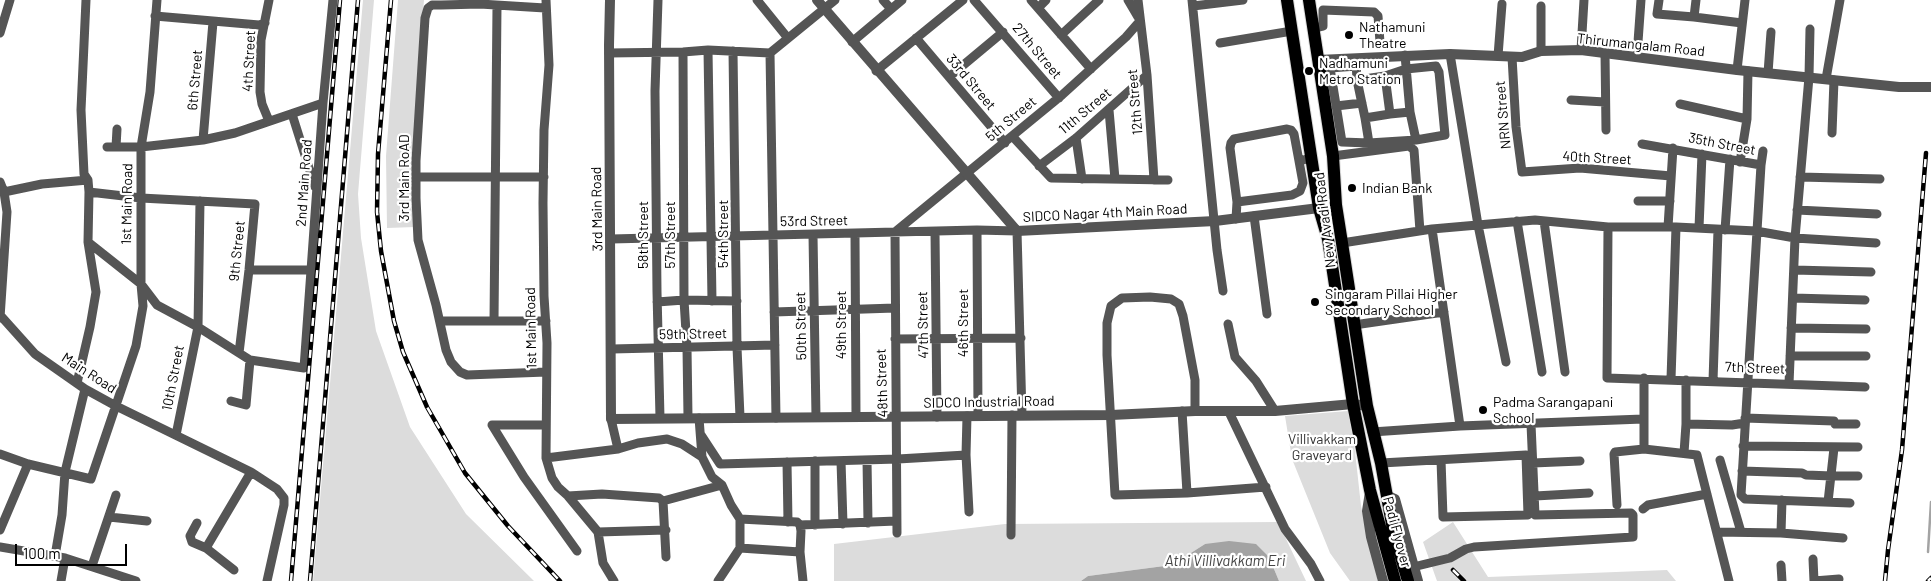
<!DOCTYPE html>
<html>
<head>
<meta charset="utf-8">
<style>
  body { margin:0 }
  #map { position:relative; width:1931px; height:581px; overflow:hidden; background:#fff; font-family:Barlow,sans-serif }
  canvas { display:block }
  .scale { position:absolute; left:15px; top:544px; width:112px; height:22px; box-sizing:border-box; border:2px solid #000; border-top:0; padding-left:6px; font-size:15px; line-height:18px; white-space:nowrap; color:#000; -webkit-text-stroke:4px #fff; paint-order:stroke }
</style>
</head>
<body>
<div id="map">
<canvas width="1931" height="581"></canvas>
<div class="scale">100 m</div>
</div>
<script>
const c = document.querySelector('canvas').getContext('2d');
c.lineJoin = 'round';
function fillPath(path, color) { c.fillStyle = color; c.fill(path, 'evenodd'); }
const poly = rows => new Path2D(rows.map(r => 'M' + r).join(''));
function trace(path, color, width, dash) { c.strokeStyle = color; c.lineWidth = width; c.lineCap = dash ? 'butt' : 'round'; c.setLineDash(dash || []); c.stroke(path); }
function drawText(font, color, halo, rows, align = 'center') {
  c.font = font + ' Barlow,sans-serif'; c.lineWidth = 4.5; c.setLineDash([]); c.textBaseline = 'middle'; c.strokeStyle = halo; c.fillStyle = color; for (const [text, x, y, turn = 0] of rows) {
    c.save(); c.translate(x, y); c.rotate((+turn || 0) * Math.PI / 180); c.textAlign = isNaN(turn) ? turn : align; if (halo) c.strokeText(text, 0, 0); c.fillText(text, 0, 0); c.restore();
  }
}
fillPath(poly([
  [363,0,374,0,358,194,361,238,376,331,410,427,466,514,534,581,313,581],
  [398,0,424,0,421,38,415,227,387,228,386,156],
  [1348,411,1355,451,1361,506,1378,581,1350,581,1330,553,1292,459,1285,416],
  [1278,522,1306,581,1279,581,1269,557,1205,544,1172,565,1088,576,1081,581,834,581,834,544,1005,524],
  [1453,522,1488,577,1667,570,1676,581,1437,581,1423,542]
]), '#dcdcdc');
fillPath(poly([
  [1229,541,1256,544,1269,557,1279,581,1081,581,1088,576,1172,565,1205,544]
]), '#a3a3a3');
trace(poly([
  [1928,552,1931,502]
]), '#a3a3a3', 2.5);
const primary = poly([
  [1287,0,1319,208,1328,239,1353,404,1370,490,1395,581],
  [1309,0,1333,156,1336,205,1342,243,1367,406,1381,463,1393,530,1408,581]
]);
trace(primary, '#dbdbdb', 14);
trace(poly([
  [86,0,81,110,84,174,88,180,89,192],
  [269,0,261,40,260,92,262,104,269,121],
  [546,0,549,65,544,130,543,203,544,296,547,343,546,458,552,478,558,487,568,496,598,532,603,563,614,581],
  [658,0,655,91,657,292,660,418],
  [757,0,787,37],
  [883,0,891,9],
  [974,0,1059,98],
  [1031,0,1091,69],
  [1128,0,1138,17],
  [1138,0,1147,75,1154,180],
  [1192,0,1217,250,1223,291],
  [1659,0,1657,14,1694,17,1696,0],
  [1193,6,1243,0],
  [1541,6,1541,51],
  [545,8,480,4,441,5,432,5,428,8,425,18,416,161,416,198,418,240,436,305,446,350,451,362,460,372,467,375,546,372],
  [1038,8,1046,0],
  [155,16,259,25,265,23],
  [1694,17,1742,23],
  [1314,28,1323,26,1323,10,1374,12,1378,16,1380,42],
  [0,33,10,0],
  [1061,35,1099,0],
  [916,38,1005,143],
  [852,42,902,0],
  [1220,43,1292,31],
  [708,50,712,301],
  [1581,50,1584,0],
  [733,51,737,347,740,417],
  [683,52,684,300,687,348,688,417],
  [609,53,683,52,708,50,770,53],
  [1605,53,1606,130],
  [1450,54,1478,225,1506,362],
  [1405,55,1410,112,1416,140],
  [1498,56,1502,4],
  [1637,56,1641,0],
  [1512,57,1516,127,1522,172,1580,168,1671,176],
  [1356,62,1357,80,1385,76,1390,114,1410,112],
  [1357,66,1330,68,1342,142,1369,143],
  [1737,70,1745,0],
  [876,71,963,0],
  [1768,73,1771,32],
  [949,77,1003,32],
  [1826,79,1840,0],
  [1357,80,1365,118,1390,114],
  [1571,100,1605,102],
  [1680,104,1747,119],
  [1336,106,1362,103],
  [1109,110,1115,179],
  [292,114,315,187],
  [1365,118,1369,143,1416,140,1445,135,1439,72,1436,66,1406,69,1385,76],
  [1832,133,1834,80],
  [1013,137,1051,178,1168,180],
  [1076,138,1082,179],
  [203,140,213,22],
  [1642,144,1761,165,1741,495,1745,499,1850,503],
  [107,147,141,147,203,140,235,133,323,103],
  [116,147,117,129],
  [1333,156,1409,146,1414,150,1420,231],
  [1740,162,1747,119,1748,71],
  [1761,165,1763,151],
  [1039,166,1076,138,1147,75],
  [416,177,544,177],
  [1800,177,1880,179],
  [0,182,4,192,7,212,0,318],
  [4,192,42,184,88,180],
  [1638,201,1670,201],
  [1237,202,1292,195,1300,191,1303,183,1299,161],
  [1797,210,1877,214],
  [1254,216,1267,314],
  [1236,219,1237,202,1230,148,1231,143,1234,139,1287,129,1291,130,1294,134,1299,161,1311,158],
  [1517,221,1542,372],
  [1544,221,1565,372],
  [1608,227,1607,378,1865,387],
  [1668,227,1673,148],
  [1699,228,1702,154],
  [1432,229,1460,426],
  [977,230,978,415],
  [1725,230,1730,159],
  [935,232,937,417],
  [855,234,856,417],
  [813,235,816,417],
  [611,239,977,230,1017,231,1022,415],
  [88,242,141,284,157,305,198,327,250,360,304,368,323,103,333,0],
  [1342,243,1432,229,1535,220,1608,227,1676,227,1756,231,1795,238,1876,243],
  [249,270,312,270],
  [1794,270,1871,272],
  [1793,298,1865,300],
  [657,302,684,300,737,301],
  [774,312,895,308],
  [0,315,35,354,85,389,116,406,251,472,277,489,284,498,284,505,267,581],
  [440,321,546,321],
  [494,321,497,6],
  [1228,324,1235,357,1256,381,1275,411],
  [1354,325,1444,312],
  [1791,328,1866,329],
  [895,339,1021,338],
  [612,349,775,345],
  [1790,356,1866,356],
  [1671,379,1676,227],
  [1713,381,1718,230],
  [77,383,90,327,96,292,88,242,89,192,141,198,255,204,249,270,239,353],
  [1789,384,1795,238,1809,77,1810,29],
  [231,401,246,405,250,360],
  [1182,411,1187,493],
  [1195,411,1195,380,1183,316,1179,304,1171,299,1150,297,1122,298,1111,306,1107,323,1107,355,1115,495,1187,493,1266,487],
  [1229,412,1285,529,1311,564,1320,581],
  [967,416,966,455,969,512],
  [699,418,702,457],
  [776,418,770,53,835,0],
  [1745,418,1834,421,1835,424,1856,424],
  [611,419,618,449],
  [1686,424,1732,425,1745,423],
  [545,425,492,425,524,477,577,551],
  [1372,432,1460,426,1643,419],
  [176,435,198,327,200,201],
  [701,435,720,464,898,459,966,455],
  [1743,446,1858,447],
  [1644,449,1644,378],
  [1684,453,1686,424,1686,380],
  [0,454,28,464,91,479,136,346,143,306,141,284,141,147,150,92,157,0],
  [546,458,618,449,638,443,667,439,682,444,702,457,712,477,722,485,731,505,740,519,740,548,718,581],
  [867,460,868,523],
  [1720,460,1741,532],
  [841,461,843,524],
  [787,462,788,522],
  [1381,463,1526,455,1528,515,1443,517,1441,460],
  [1533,463,1580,461],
  [1742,471,1802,473,1806,475,1832,476,1858,476],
  [568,496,602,494,659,498,663,501,666,557],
  [1535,496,1589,493],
  [663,501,722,485],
  [1828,502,1834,448],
  [1617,505,1614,454,1615,452,1644,449,1697,455,1729,581],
  [1643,509,1648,505,1707,494],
  [109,517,147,521],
  [740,519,797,522,800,525,801,531,800,552,803,581],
  [197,523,190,536,192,542,206,548],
  [800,525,896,521],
  [815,525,815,461],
  [0,530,28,464],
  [598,532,666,530],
  [1717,532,1781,533,1843,538],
  [897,533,895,232,1062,95,1126,37,1140,21],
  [1781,533,1782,500],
  [1011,535,1012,415],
  [0,547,65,558,136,581],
  [740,548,800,552],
  [55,556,62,515,65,472,85,389],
  [1813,559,1814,581],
  [1781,565,1782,581],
  [92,566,116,495],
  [1413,567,1450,558,1466,549,1474,547,1633,537,1633,515,1631,513,1535,515,1531,424],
  [234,570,206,548,251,472],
  [61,581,65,558],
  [1814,581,1839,579]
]), '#555', 9);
trace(poly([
  [610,0,609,45,611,419,1111,415,1195,411,1275,411,1353,404,1367,406],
  [817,0,1017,231,1215,221,1319,208],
  [1318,60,1450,54,1522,57,1541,51,1581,50,1737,70,1899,87,1931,87],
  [1370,492,1367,511,1371,537,1383,581],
  [1386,495,1395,499,1418,581]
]), '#555', 10);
trace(primary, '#000', 12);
const rail = poly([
  [391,0,378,154,377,212,381,251,394,321,403,352,427,407,465,473,508,526,560,581],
  [1453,570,1464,581],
  [291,581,340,0],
  [310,581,358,0],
  [1885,581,1888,550,1902,450,1926,153],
  [1928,581,1931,578]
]);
trace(rail, '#000', 4.5);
trace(rail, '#fff', 2.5, [8]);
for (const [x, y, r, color] of [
  [1349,35,5,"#000"],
  [1309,71,5,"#000"],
  [1352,188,5,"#000"],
  [1315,302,5,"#000"],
  [1483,410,5,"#000"]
]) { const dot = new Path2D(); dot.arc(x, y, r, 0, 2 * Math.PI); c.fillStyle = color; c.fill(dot); trace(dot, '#fff', 2); }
drawText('14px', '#000', '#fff', [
  ["Nathamuni",1359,27],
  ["Theatre",1359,43],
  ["Nadhamuni",1319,63],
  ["Metro Station",1319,79],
  ["Indian Bank",1362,188],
  ["Singaram Pillai Higher",1325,294],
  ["Secondary School",1325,310],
  ["Padma Sarangapani",1493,402],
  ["School",1493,418]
], 'left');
drawText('14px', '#000', '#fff', [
  ["Thirumangalam Road",1641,45,6],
  ["27th Street",1037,51,50],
  ["4th Street",249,61,-87],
  ["6th Street",195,80,-85],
  ["33rd Street",971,82,50],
  ["12th Street",1135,102,-95],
  ["11th Street",1085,111,-40],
  ["NRN Street",1503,115,-95],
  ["5th Street",1011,119,-40],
  ["35th Street",1722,144,11],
  ["40th Street",1597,158,3],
  ["3rd Main RoAD",404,178,-90],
  ["2nd Main Road",304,183,-86],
  ["1st Main Road",127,204,-89],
  ["3rd Main Road",597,209,-91],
  ["SIDCO Nagar 4th Main Road",1105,213,-3],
  ["New Avadi Road",1325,220,-97],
  ["53rd Street",814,221,-1],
  ["54th Street",723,234,-90],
  ["58th Street",643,235,-90],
  ["57th Street",670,235,-90],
  ["9th Street",237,251,-84],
  ["46th Street",963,323,-90],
  ["49th Street",841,325,-90],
  ["47th Street",923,325,-91],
  ["50th Street",801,326,-91],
  ["1st Main Road",531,328,-91],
  ["59th Street",693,334,-1],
  ["7th Street",1755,368,2],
  ["Main Road",89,373,33],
  ["10th Street",173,378,-79],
  ["48th Street",882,383,-92],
  ["SIDCO Industrial Road",989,402,-1],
  ["Padi Flyover",1397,532,75]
]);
drawText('14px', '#333', '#fff', [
  ["Villivakkam",1322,439],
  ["Graveyard",1322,455]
]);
drawText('italic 15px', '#444', '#fff', [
  ["Athi Villivakkam Eri",1225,561]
]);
</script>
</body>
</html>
